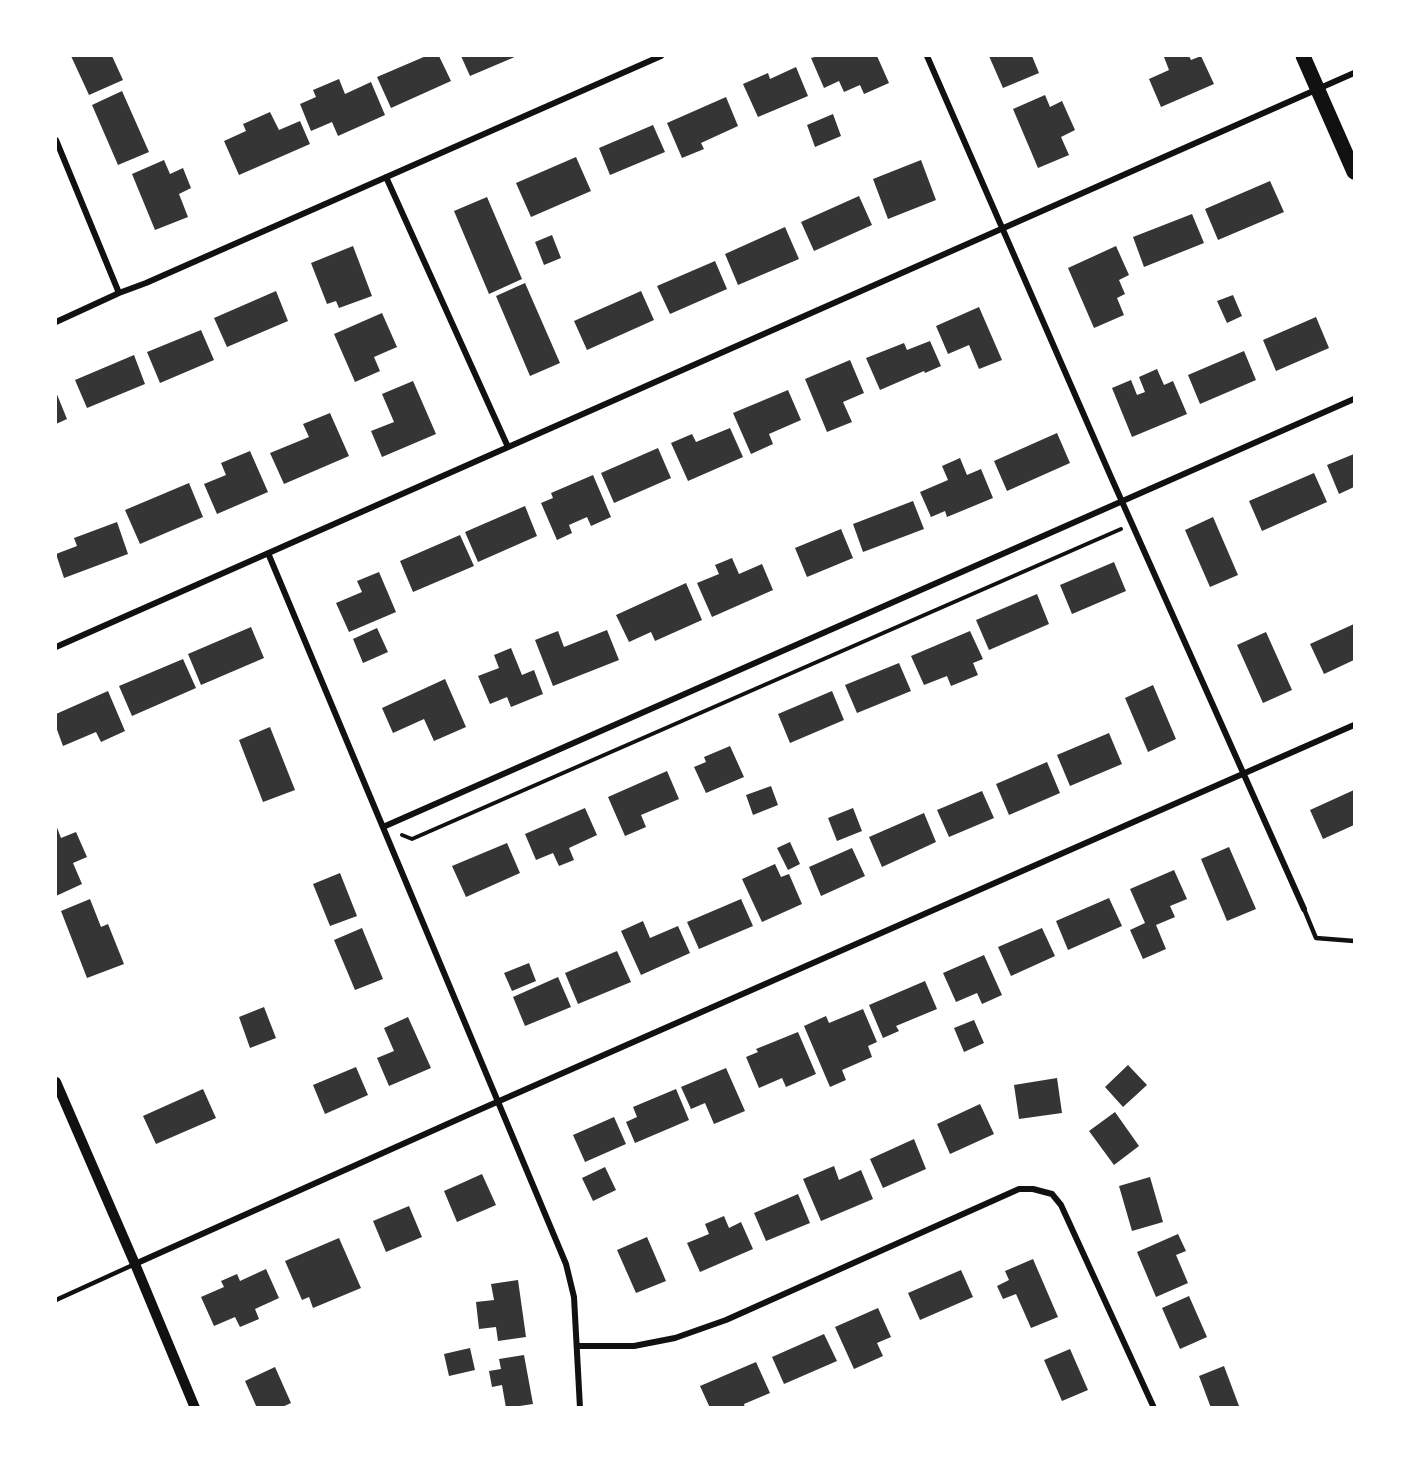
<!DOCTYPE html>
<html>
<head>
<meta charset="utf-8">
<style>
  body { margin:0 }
  #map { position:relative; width:1410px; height:1463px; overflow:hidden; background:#fff; font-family:"Space Grotesk",sans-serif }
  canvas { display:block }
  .frame { position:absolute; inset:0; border:57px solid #fff; pointer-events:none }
</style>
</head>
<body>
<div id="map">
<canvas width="1410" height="1463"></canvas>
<div class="frame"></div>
</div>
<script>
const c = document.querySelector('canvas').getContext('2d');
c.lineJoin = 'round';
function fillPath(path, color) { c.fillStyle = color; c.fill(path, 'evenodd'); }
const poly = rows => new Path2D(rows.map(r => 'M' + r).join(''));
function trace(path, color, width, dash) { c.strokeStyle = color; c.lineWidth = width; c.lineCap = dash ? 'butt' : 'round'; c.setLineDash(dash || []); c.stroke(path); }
fillPath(poly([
  [71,56,112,56,123,80,89,95],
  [426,56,439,56,451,81,391,108,377,77],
  [461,56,517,56,470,76],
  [818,56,877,56,889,83,864,94,860,85,844,92,839,81,824,88,811,58],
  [989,56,1032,56,1039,73,1003,88],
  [1166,56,1189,56,1191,60,1201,56,1214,84,1161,107,1149,79,1169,70,1164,57],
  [796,67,808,96,758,117,743,84,768,73,770,79],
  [339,79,345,94,371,82,385,115,338,136,332,122,311,131,300,104,316,97,313,90],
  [122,91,149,152,118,165,92,105],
  [1045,95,1050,107,1062,101,1075,130,1061,137,1069,155,1038,168,1013,109],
  [726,97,738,126,701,143,704,149,682,158,667,123],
  [270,112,279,130,300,121,310,144,239,175,224,141,246,131,243,124],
  [833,114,841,136,815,147,807,125],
  [653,125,665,152,610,175,599,148],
  [576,157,591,191,531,217,516,183],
  [164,160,170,174,183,168,191,188,179,194,188,217,155,230,132,174],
  [921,160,936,200,888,219,873,179],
  [1270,181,1284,212,1218,240,1205,209],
  [859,196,872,225,814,251,801,222],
  [487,197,522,279,489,294,454,211],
  [1192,214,1204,243,1144,267,1133,237],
  [785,227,799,259,738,285,725,254],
  [552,235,561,258,544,265,535,242],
  [353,246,372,296,339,308,336,301,327,304,311,263],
  [1116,246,1129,275,1119,280,1125,294,1117,298,1124,315,1094,328,1068,268],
  [715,261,727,289,670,314,657,286],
  [525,283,560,363,530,376,496,296],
  [276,291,288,321,227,347,214,318],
  [641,291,654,320,587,350,574,321],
  [1233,295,1242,316,1227,323,1217,301],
  [979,307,1002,360,979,369,969,345,948,354,936,326],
  [382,313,397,347,374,357,380,371,355,382,334,334],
  [1316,317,1329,348,1276,371,1263,340],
  [201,330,214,360,160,383,147,352],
  [930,341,941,366,925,373,924,371,880,390,866,358,904,343,907,350],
  [1244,351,1256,380,1200,404,1188,375],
  [134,355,145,384,87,408,75,380],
  [850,360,864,393,843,402,852,422,827,432,805,379],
  [1157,369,1164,385,1173,381,1187,414,1132,437,1112,388,1131,380,1137,395,1145,392,1139,377],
  [413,381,436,434,382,457,371,431,394,422,382,394],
  [788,390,801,420,769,434,773,444,751,454,733,413],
  [56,392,67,419,56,424],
  [330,413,349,456,284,484,270,453,309,437,303,424],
  [730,428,743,457,688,481,671,443,692,434,696,442],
  [1057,433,1070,463,1007,491,994,461],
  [658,448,671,478,614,503,601,473],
  [250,451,268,492,217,514,204,484,226,475,221,463],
  [1354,454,1354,487,1339,494,1327,465],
  [960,458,967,475,981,469,993,498,947,517,945,511,931,517,920,492,948,480,942,466],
  [1314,473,1327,502,1262,531,1249,501],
  [593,475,611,517,591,526,587,517,569,525,572,533,557,540,541,503,553,498,551,493],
  [189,483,203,517,140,544,125,510],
  [913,501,924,529,863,552,853,524],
  [525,506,537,536,478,562,465,532],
  [1213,517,1238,575,1210,587,1185,530],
  [117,522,128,554,64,578,56,554,77,546,74,538],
  [841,529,853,558,807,577,795,548],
  [460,535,474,566,413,592,400,561],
  [732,558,739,574,762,564,773,590,712,617,697,583,719,574,715,565],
  [1114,562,1126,591,1072,614,1060,585],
  [379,572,396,612,349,632,336,603,362,592,357,581],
  [686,583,702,620,655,641,651,632,629,642,616,615],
  [1037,594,1049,624,989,650,976,620],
  [1354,624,1354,660,1324,674,1310,644],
  [251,627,264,658,201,685,188,654],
  [377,628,388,652,363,663,353,639],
  [607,630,619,660,553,686,535,640,558,631,564,647],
  [970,631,983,659,973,663,978,675,951,686,947,676,924,685,911,656],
  [1266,632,1292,690,1263,703,1237,645],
  [511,648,522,675,534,670,543,694,511,707,507,697,490,704,478,676,499,668,494,655],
  [183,659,196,688,132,716,119,686],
  [899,663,911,691,857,713,845,685],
  [445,679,466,727,434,741,424,719,393,733,382,708],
  [1153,685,1176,739,1148,752,1125,698],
  [108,691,125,731,101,742,96,732,63,746,56,727,56,714],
  [832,691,844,720,790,743,778,714],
  [270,727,295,790,263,802,239,740],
  [1109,733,1122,764,1070,786,1057,755],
  [730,746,744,777,706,793,694,767,706,762,704,757],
  [1047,762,1060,793,1009,815,996,784],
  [667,771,679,799,641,815,646,827,625,836,608,797],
  [771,786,778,805,753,815,746,795],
  [1354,790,1354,825,1323,839,1310,810],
  [982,791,994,818,949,837,937,810],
  [585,808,597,835,569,848,574,860,559,866,553,853,536,860,525,834],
  [853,808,862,831,837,841,828,818],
  [924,813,936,842,882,867,869,837],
  [56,825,61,838,76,832,87,857,73,863,82,884,56,896],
  [790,842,800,864,788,870,777,848],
  [507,843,520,873,466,897,452,866],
  [1229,847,1256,909,1227,921,1201,859],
  [852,848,865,876,821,896,809,867],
  [775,864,781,877,789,874,802,904,762,922,742,879],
  [1174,870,1187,899,1170,906,1175,917,1156,925,1166,949,1143,959,1130,930,1145,923,1130,889],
  [340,873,357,916,330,926,313,884],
  [1109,898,1122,926,1068,950,1056,921],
  [90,899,101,927,108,924,124,964,87,978,61,911],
  [741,899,753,926,699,949,687,922],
  [643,921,650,938,678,926,690,953,641,975,621,931],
  [362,928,383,979,355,990,334,940],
  [1042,928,1055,956,1011,976,998,947],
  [617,951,631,982,578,1004,565,973],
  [984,955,1002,995,982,1004,977,993,956,1002,943,973],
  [529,963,536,981,512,991,504,973],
  [558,977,571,1007,525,1026,513,997],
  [925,981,937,1009,896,1026,899,1031,883,1038,869,1005],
  [264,1007,276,1038,250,1048,239,1017],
  [863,1009,877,1042,868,1046,872,1057,842,1070,846,1080,830,1087,804,1026,826,1016,829,1023],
  [408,1017,431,1068,389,1086,377,1058,394,1051,384,1028],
  [974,1020,984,1043,964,1052,954,1028],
  [798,1032,816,1074,786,1087,782,1078,759,1088,746,1057,758,1052,756,1049],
  [1128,1065,1147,1085,1123,1107,1105,1087],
  [356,1067,368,1095,325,1114,313,1085],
  [726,1068,745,1111,714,1124,705,1103,691,1109,681,1087],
  [1057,1078,1062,1113,1019,1119,1014,1085],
  [203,1089,216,1118,156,1144,143,1116],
  [676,1089,689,1120,635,1143,626,1122,637,1117,633,1107],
  [980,1104,994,1134,950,1154,937,1124],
  [1115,1112,1139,1146,1114,1165,1089,1131],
  [614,1117,626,1144,585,1162,573,1135],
  [914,1139,926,1169,883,1188,870,1159],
  [834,1166,839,1180,861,1170,873,1199,821,1221,803,1179],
  [605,1167,616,1190,593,1201,582,1178],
  [482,1174,496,1205,457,1222,444,1191],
  [1150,1177,1163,1222,1132,1231,1119,1186],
  [798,1194,810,1223,766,1241,754,1213],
  [409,1206,422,1237,386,1252,373,1221],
  [724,1216,729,1228,741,1222,753,1249,700,1272,687,1243,709,1234,705,1224],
  [1178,1234,1186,1251,1176,1255,1188,1283,1156,1297,1137,1252],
  [647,1237,666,1281,636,1293,617,1250],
  [339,1238,361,1288,313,1308,309,1297,302,1300,285,1261],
  [1033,1259,1058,1317,1031,1328,1016,1294,1003,1299,997,1286,1009,1280,1005,1271],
  [266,1269,279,1298,255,1309,259,1319,240,1327,235,1317,214,1326,201,1297,224,1287,221,1281,237,1274,240,1281],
  [961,1270,973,1297,920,1320,908,1293],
  [518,1280,526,1337,498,1341,496,1327,479,1329,476,1302,494,1300,491,1284],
  [1189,1296,1207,1337,1180,1349,1162,1308],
  [878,1308,891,1337,877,1343,883,1356,854,1369,835,1327],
  [824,1334,837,1361,784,1384,772,1357],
  [470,1348,475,1370,449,1376,444,1354],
  [1070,1349,1088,1390,1062,1401,1044,1360],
  [524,1355,533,1404,506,1408,502,1385,492,1387,489,1371,501,1369,499,1359],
  [756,1362,770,1393,744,1404,745,1408,710,1408,700,1386],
  [1224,1366,1239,1406,1211,1408,1199,1376],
  [275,1367,291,1403,280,1408,257,1408,245,1381]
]), '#353535');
trace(poly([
  [402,835,412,839,1121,529]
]), '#111', 4);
trace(poly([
  [1304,909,1316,938,1354,941],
  [56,1300,135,1264]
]), '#111', 4.5);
trace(poly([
  [927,56,1111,477,1304,909],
  [56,140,119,293],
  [386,177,508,447],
  [56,322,119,293,146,283,661,56],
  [268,553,566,1264,574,1297,580,1408],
  [56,647,1354,73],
  [383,827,1354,399],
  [135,1264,472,1113,1354,725],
  [578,1346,634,1346,675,1338,726,1320,1019,1189,1033,1189,1052,1194,1061,1205,1154,1408]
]), '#111', 6);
trace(poly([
  [56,1082,135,1264,195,1408]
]), '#111', 10);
trace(poly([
  [1303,56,1354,172]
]), '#111', 15);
</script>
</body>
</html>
